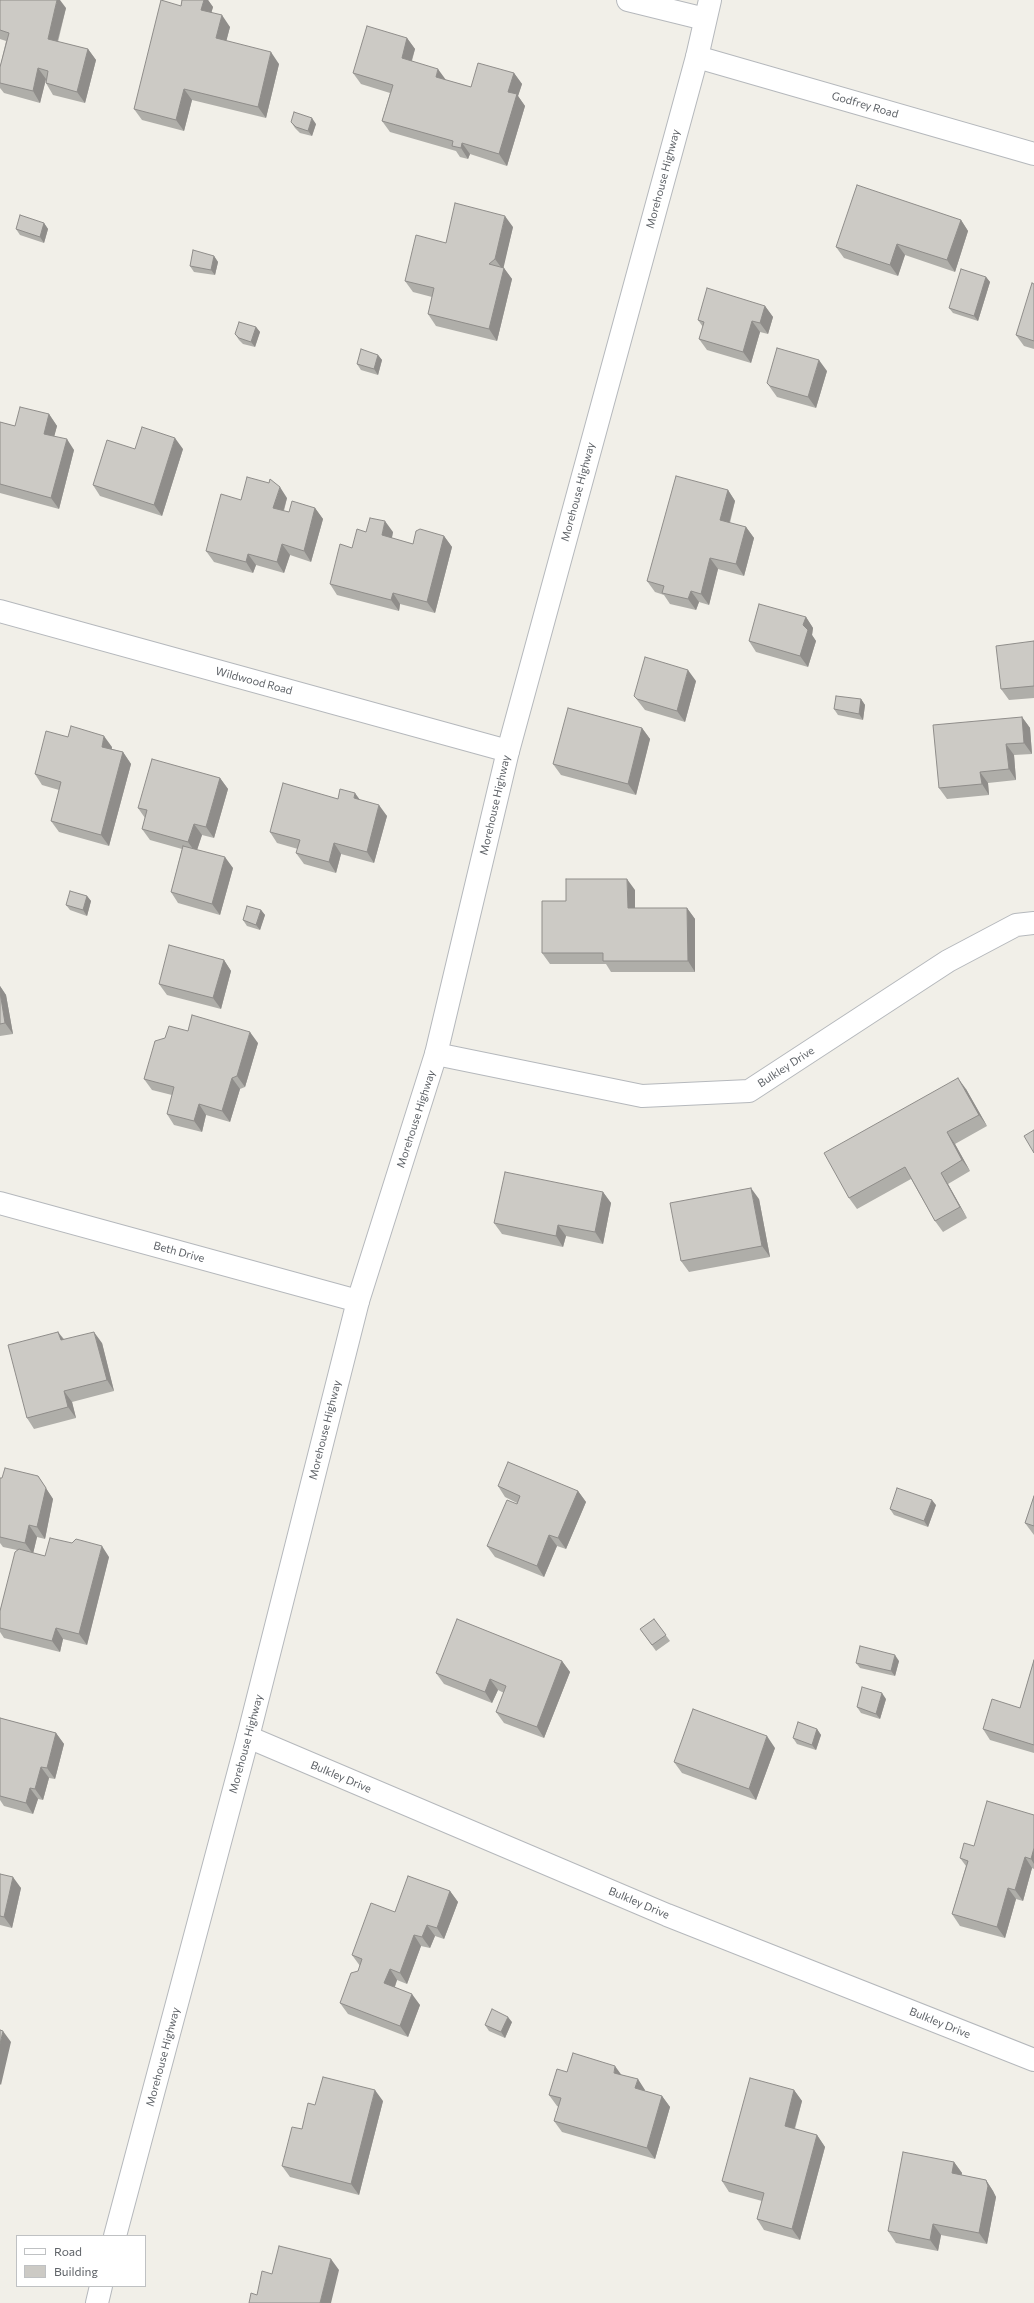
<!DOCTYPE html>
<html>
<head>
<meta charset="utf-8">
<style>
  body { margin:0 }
  #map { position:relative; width:1034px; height:2303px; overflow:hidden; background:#f1efe8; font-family:Commissioner,sans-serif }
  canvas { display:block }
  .legend { position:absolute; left:16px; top:2235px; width:130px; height:52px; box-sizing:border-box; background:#fff; border:1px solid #bfc1c3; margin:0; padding:5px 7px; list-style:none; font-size:12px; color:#5f6368 }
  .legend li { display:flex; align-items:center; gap:8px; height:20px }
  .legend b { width:20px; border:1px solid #bfc1c3 }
</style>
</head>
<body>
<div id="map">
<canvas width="1034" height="2303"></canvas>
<ul class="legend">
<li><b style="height:5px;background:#fff"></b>Road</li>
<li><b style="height:11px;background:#cccac5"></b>Building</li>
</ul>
</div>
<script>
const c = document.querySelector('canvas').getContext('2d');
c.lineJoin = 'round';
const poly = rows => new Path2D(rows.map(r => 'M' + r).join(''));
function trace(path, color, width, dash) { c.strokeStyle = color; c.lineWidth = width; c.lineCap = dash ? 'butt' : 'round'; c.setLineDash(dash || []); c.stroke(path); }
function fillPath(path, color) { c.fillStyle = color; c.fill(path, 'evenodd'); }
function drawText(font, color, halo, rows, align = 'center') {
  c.font = font + ' Commissioner,sans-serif'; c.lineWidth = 4; c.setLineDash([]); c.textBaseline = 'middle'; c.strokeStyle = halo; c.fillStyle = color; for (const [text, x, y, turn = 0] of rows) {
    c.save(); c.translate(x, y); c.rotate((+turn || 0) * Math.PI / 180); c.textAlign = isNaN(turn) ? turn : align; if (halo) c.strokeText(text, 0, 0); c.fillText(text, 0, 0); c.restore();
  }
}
const minor = poly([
  [628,0,705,19],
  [697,57,1034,154],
  [0,611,508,751],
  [436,1054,642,1096,749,1091,948,961,1016,925,1034,923],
  [0,1203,358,1301],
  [248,1737,667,1915,1034,2060]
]);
const tertiary = poly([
  [115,2236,248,1737,358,1301,436,1054,508,751,697,57,710,0],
  [97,2303,101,2286]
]);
trace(minor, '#b5b8bc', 24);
trace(tertiary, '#b5b8bc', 24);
trace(minor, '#fff', 22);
trace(tertiary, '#fff', 22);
fillPath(poly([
  [0,0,66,8,58,42,88,49,96,60,85,103,53,95,46,83,47,80,46,79,40,103,4,93,0,88,0,67,6,41,0,39],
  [182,0,208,0,213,7,211,13,230,27,226,41,279,64,266,118,192,100,184,131,142,120,134,109,181,6],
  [407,38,415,49,412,61,446,80,471,87,514,73,522,84,518,96,525,106,507,166,470,154,468,159,460,157,456,151,390,132,382,121,390,93,361,84,353,73],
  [291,122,316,124,312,136,300,133,295,128],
  [961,220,968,231,955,272,905,255,898,276,844,258,836,247],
  [44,223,48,229,44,243,20,235,16,229],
  [513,227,503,267,512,279,497,341,436,326,428,314,432,297,413,292,405,281,446,243],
  [214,256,218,262,215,275,194,272,190,266],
  [986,277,990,282,978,321,953,313,949,308],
  [1034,284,1034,349,1024,346,1016,335],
  [765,306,773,317,768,334,760,332,751,363,707,350,699,339,703,327,698,320],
  [256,327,260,332,255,347,243,344,239,340,235,334],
  [378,355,382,360,378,375,361,370,357,364],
  [827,371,816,408,777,397,767,383],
  [49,414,57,426,54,436,74,450,59,509,0,493,0,422,15,426],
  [135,449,183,449,162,516,100,496,93,485],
  [728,490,735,501,730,523,746,527,754,538,744,576,718,569,709,605,699,602,696,610,670,604,664,595,655,592,647,581],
  [287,498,284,511,289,512,315,508,323,519,311,562,290,555,284,573,256,565,253,573,214,562,206,551,241,500],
  [366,532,393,532,392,538,413,544,444,536,452,547,435,613,400,604,399,611,337,595,330,584,352,548],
  [806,617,813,628,812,635,816,641,808,667,756,652,749,641],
  [1034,641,1034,698,1009,700,1001,689],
  [696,681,685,722,645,710,634,696],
  [861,699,865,705,863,720,838,715,834,709],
  [1022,717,1030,728,1032,754,1014,755,1016,780,988,783,989,795,947,799,939,788],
  [642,728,650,739,636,795,561,775,553,764],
  [68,737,112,747,112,749,123,752,131,764,109,846,59,832,51,821,59,790,42,785,35,774],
  [220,778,228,789,214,838,202,835,197,850,233,868,220,915,178,903,171,892,182,849,150,840,142,829,145,818,138,808],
  [338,799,360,800,387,816,374,863,341,854,336,873,304,864,296,853,298,849,277,843,270,832],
  [635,890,635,908,687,908,695,919,695,972,611,972,606,964,550,964,542,953,566,901],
  [87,896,91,901,87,916,70,910,66,905],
  [261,910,265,915,260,930,247,926,243,920],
  [224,960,231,971,221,1009,167,995,159,984],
  [0,986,6,995,13,1034,0,1036],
  [188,1031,258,1043,245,1087,240,1089,230,1122,206,1115,202,1132,174,1125,167,1114,172,1095,152,1090,144,1079,165,1038],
  [966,1089,987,1126,955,1144,970,1171,948,1184,967,1218,943,1232,935,1221,911,1179,857,1209,849,1198],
  [603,1192,611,1203,603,1244,566,1236,563,1247,502,1234,494,1223],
  [759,1199,770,1257,689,1272,681,1261],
  [58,1332,64,1339,102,1343,114,1391,72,1402,76,1418,34,1429,27,1418],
  [38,1476,53,1499,45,1539,37,1537,33,1553,45,1556,109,1557,87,1645,63,1639,60,1652,4,1638,0,1632,0,1611,17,1550,3,1547,0,1543,0,1478,2,1478],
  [498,1486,578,1491,586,1502,566,1549,557,1546,544,1577,495,1557,487,1546,517,1503,505,1497],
  [1034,1496,1034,1535,1025,1523],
  [936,1505,928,1527,894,1515,890,1509],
  [654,1619,670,1641,656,1651,640,1629],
  [1034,1660,1034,1753,990,1740,983,1729,1020,1708],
  [562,1661,570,1672,544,1738,504,1723,496,1712,504,1693,498,1690,492,1703,444,1684,436,1673],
  [899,1661,895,1676,860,1668,856,1663],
  [886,1699,880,1719,861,1713,857,1707],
  [0,1718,56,1733,64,1744,55,1779,49,1778,43,1800,38,1799,33,1814,4,1806,0,1800],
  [817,1729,821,1735,816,1750,797,1744,793,1738],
  [775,1748,756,1800,682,1773,674,1762],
  [1034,1815,1034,1869,1032,1868,1023,1901,1016,1899,1005,1938,960,1926,952,1914,966,1866,960,1858,974,1846],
  [0,1874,21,1888,12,1928,0,1925],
  [450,1891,458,1902,444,1939,435,1936,430,1948,421,1946,407,1984,397,1980,395,1987,420,2005,408,2037,348,2014,340,2003,358,1971,360,1966,352,1955],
  [512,2022,505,2038,489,2031,485,2025],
  [567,2072,622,2075,645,2090,645,2091,662,2096,670,2107,655,2159,562,2132,554,2121,559,2107,557,2106,549,2095],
  [794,2090,802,2101,795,2129,817,2135,825,2147,800,2240,764,2230,757,2219,762,2201,729,2192,722,2181],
  [383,2101,359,2195,290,2177,282,2166,315,2105],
  [954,2162,962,2173,961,2175,986,2180,993,2191,996,2197,987,2244,941,2235,938,2251,896,2243,888,2231]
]), '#afaea9');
fillPath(poly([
  [57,0,60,0,66,8,55,50,48,39],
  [204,0,208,0,213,7,209,21,201,10],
  [222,15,230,27,224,50,216,38],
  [407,38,415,49,409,69,402,58],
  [88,49,96,60,85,103,77,92],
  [271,52,279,64,266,118,258,107],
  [38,68,46,79,40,103,33,91],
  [438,69,446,80,436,77],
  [514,73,522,84,518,96,525,106,507,166,499,154,508,92],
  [184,89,192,100,184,131,176,120],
  [312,118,316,124,312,136,308,131],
  [462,143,470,154,468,159,461,148],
  [505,216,513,227,503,270,495,259],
  [961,220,968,231,955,272,947,260],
  [44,223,48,229,44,243,40,237],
  [897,244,905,255,898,276,890,265],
  [214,256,218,262,215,275,211,270],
  [504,268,512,279,497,341,489,329],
  [986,277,990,282,978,321,974,316],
  [765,306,773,317,768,334,760,323],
  [752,321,760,332,751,363,743,352],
  [256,327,260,332,255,347,251,342],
  [378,355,382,360,378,375,374,369],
  [819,360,827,371,816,408,808,397],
  [49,414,57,426,52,445,44,434],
  [175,438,183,449,162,516,154,505],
  [67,439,74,450,59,509,51,498],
  [280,487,287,498,281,519,273,508],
  [728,490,735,501,727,531,720,520],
  [315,508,323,519,311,562,304,551],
  [385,521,393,532,390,546,382,535],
  [746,527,754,538,744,576,736,564],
  [444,536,452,547,435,613,427,602],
  [282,544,290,555,284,573,277,562],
  [248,554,256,565,253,573,246,562],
  [710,558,718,569,709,605,701,594],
  [691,591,699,602,696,610,688,599],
  [393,593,400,604,399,611,391,600],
  [806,617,813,628,812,635,816,641,808,667,800,656,803,625],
  [688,670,696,681,685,722,677,711],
  [861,699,865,705,863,720,859,714],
  [1022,717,1030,728,1032,754,1024,743],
  [642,728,650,739,636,795,628,784],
  [104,736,112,747,109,758,102,747],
  [1006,744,1014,755,1016,780,1009,769],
  [123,752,131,764,109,846,101,835],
  [980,772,988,783,989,795,982,784],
  [220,778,228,789,214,838,206,827],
  [355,793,363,804,354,798],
  [379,805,387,816,374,863,367,852],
  [194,824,202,835,196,853,188,842],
  [334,843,341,854,336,873,329,862],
  [225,857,233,868,220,915,212,904],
  [627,879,635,890,635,919,628,908],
  [87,896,91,901,87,916,83,910],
  [687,908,695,919,695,972,688,961],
  [261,910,265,915,260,930,256,925],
  [224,960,231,971,221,1009,213,998],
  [0,986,6,995,13,1034,5,1023,0,992],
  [250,1032,258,1043,245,1087,237,1076],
  [232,1078,240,1089,230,1122,222,1111],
  [958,1078,966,1089,987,1126,979,1115],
  [199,1104,206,1115,202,1132,194,1121],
  [947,1132,955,1144,970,1171,962,1160],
  [941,1173,948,1184,967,1218,960,1207],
  [751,1188,759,1199,770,1257,762,1246],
  [603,1192,611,1203,603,1244,595,1232],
  [558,1225,566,1236,563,1247,556,1236],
  [58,1332,66,1343,61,1340],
  [94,1332,102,1343,114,1391,107,1380],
  [64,1391,72,1402,76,1418,68,1407],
  [38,1476,53,1499,45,1539,37,1527],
  [578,1491,586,1502,566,1549,558,1538],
  [932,1500,936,1505,928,1527,924,1521],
  [29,1525,37,1537,33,1554,25,1543],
  [549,1535,557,1546,544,1577,537,1566],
  [102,1546,109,1557,87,1645,79,1634],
  [56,1628,63,1639,60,1652,52,1641],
  [895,1655,899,1661,895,1676,891,1671],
  [562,1661,570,1672,544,1738,537,1727],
  [490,1679,498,1690,492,1703,485,1692],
  [882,1693,886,1699,880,1719,876,1714],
  [817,1729,821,1735,816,1750,812,1745],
  [56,1733,64,1744,55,1779,47,1768],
  [767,1736,775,1748,756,1800,749,1789],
  [41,1767,49,1778,43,1800,35,1789],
  [30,1788,38,1799,33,1814,26,1803],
  [1034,1848,1034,1864,1031,1859],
  [1025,1857,1032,1868,1023,1901,1015,1890],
  [13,1877,21,1888,12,1928,4,1917],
  [1008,1888,1016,1899,1005,1938,997,1927],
  [450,1891,458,1902,444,1939,437,1928],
  [427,1925,435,1936,430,1948,422,1937],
  [414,1935,421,1946,407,1984,400,1973],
  [390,1969,397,1980,392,1994,384,1983],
  [412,1994,420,2005,408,2037,400,2026],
  [508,2017,512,2022,505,2038,501,2032],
  [3,2031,11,2042,1,2085,0,2084,0,2044],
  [615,2066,623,2077,614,2073],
  [638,2079,645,2090,643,2099,635,2088],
  [375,2090,383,2101,359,2195,351,2184],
  [794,2090,802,2101,792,2137,785,2126],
  [662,2096,670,2107,655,2159,647,2148],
  [817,2135,825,2147,800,2240,792,2229],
  [954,2162,962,2173,960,2184,952,2173],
  [986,2180,993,2191,996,2197,987,2244,979,2233],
  [933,2224,941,2235,938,2251,930,2240],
  [331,2259,339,2270,331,2303,320,2303]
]), '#8f8d8a');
const building = poly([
  [0,0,57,0,48,39,88,49,77,92,46,83,48,71,38,68,33,91,0,83,0,67,9,33,0,30,0,0],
  [161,0,181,6,182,0,204,0,201,10,222,15,216,38,271,52,258,107,184,89,176,120,134,109,161,0],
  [367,26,407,38,402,58,438,69,436,77,471,87,478,63,514,73,508,92,517,94,499,154,462,143,461,148,452,146,453,141,382,121,393,85,353,73,367,26],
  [294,112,312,118,308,131,296,127,291,122,294,112],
  [857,185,961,220,947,260,897,244,890,265,836,247,857,185],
  [455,203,505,216,495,259,489,264,504,268,489,329,428,314,434,288,405,281,416,235,446,243,455,203],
  [20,215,44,223,40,237,16,229,20,215],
  [193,250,214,256,211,270,190,266,193,250],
  [961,269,986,277,974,316,949,308,961,269],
  [1032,283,1034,284,1034,341,1016,335,1032,283],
  [707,288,765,306,760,323,752,321,743,352,699,339,704,322,698,320,707,288],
  [239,322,256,327,251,342,239,338,235,334,239,322],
  [777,348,819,360,808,397,770,386,767,383,777,348],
  [361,349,378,355,374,369,357,364,361,349],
  [20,407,49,414,44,434,67,439,51,498,0,484,0,422,15,426,20,407],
  [142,427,175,438,154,505,93,485,107,440,135,449,142,427],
  [676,476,728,490,720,520,746,527,736,564,710,558,701,594,691,591,688,599,662,593,664,586,647,581,676,476],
  [247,477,269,483,270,479,280,487,273,508,289,512,292,501,315,508,304,551,282,544,277,562,248,554,246,562,206,551,221,494,241,500,247,477],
  [370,518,385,521,382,535,413,544,416,531,420,529,444,536,427,602,393,593,391,600,330,584,340,544,352,548,357,529,366,532,370,518],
  [759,604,806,617,803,625,808,630,800,656,749,641,759,604],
  [1034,641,1034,686,1001,689,996,646,1034,641],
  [645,657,688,670,677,711,637,699,634,696,645,657],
  [836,696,861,699,859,714,834,709,836,696],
  [568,708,642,728,628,784,553,764,568,708],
  [1022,717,1024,743,1006,744,1009,769,980,772,982,784,939,788,933,725,1022,717],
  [71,726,104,736,102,747,123,752,101,835,51,821,61,782,35,774,46,731,68,737,71,726],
  [152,759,220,778,206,827,194,824,188,842,142,829,147,810,138,808,152,759],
  [283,783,338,799,340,789,355,793,354,798,379,805,367,852,334,843,329,862,296,853,300,840,270,832,283,783],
  [183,846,225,857,212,904,171,892,183,846],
  [566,879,627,879,628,908,687,908,688,961,603,961,603,953,542,953,542,901,566,901,566,879],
  [70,891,87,896,83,910,66,905,70,891],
  [247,906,261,910,256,925,243,920,247,906],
  [169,945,224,960,213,998,159,984,169,945],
  [0,992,5,1023,0,1024,0,992],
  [192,1015,250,1032,237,1076,232,1078,222,1111,199,1104,194,1121,167,1114,174,1087,144,1079,155,1041,165,1038,169,1026,188,1031,192,1015],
  [958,1078,979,1115,947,1132,962,1160,941,1173,960,1207,935,1221,905,1167,849,1198,824,1153,958,1078],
  [1034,1130,1034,1153,1024,1136,1034,1130],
  [505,1172,603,1192,595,1232,558,1225,556,1236,494,1223,505,1172],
  [751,1188,762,1246,681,1261,670,1203,751,1188],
  [58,1332,61,1340,94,1332,107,1380,64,1391,68,1407,27,1418,8,1345,58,1332],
  [508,1462,578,1491,558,1538,549,1535,537,1566,487,1546,507,1500,517,1504,520,1496,498,1486,508,1462],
  [5,1468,38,1476,46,1488,37,1527,29,1525,25,1543,0,1537,0,1478,2,1478,5,1468],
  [897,1488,932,1500,924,1521,890,1509,897,1488],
  [1034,1496,1034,1526,1025,1523,1034,1496],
  [50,1538,72,1543,76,1539,102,1546,79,1634,56,1628,52,1641,0,1628,0,1611,15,1552,19,1549,45,1556,50,1538],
  [457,1619,562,1661,537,1727,496,1712,506,1686,490,1679,485,1692,436,1673,457,1619],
  [654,1619,666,1635,652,1645,640,1629,654,1619],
  [860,1646,895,1655,891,1671,856,1663,860,1646],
  [1034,1660,1034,1745,983,1729,992,1699,1020,1708,1034,1660],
  [862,1687,882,1693,876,1714,857,1707,862,1687],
  [693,1709,767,1736,749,1789,674,1762,693,1709],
  [0,1718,56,1733,47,1768,41,1767,35,1789,30,1788,26,1803,0,1796,0,1718],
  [798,1722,817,1729,812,1745,793,1738,798,1722],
  [987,1801,1034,1815,1034,1848,1031,1859,1025,1857,1015,1890,1008,1888,997,1927,952,1914,968,1861,960,1858,964,1843,974,1846,987,1801],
  [0,1874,13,1877,4,1917,0,1916,0,1874],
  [408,1876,450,1891,437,1928,427,1925,422,1937,414,1935,400,1973,390,1969,384,1983,412,1994,400,2026,340,2003,351,1973,358,1971,362,1959,352,1955,371,1903,395,1912,408,1876],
  [492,2009,508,2017,501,2032,485,2025,492,2009],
  [0,2030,3,2031,0,2044,0,2030],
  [573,2053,615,2066,614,2073,638,2079,635,2088,662,2096,647,2148,554,2121,561,2098,549,2095,557,2069,567,2072,573,2053],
  [323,2077,375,2090,351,2184,282,2166,292,2127,302,2129,308,2103,315,2105,323,2077],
  [750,2078,794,2090,785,2126,817,2135,792,2229,757,2219,764,2193,722,2181,750,2078],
  [903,2152,954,2162,952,2173,986,2180,988,2186,979,2233,933,2224,930,2240,888,2231,903,2152],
  [279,2246,331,2259,320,2303,249,2303,251,2293,257,2295,262,2271,272,2274,279,2246]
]);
fillPath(building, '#cccac5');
trace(building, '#8f8d8a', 1);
drawText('11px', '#5f6368', '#fff', [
  ["Godfrey Road",865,105,16],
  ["Morehouse Highway",663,179,-75],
  ["Morehouse Highway",578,492,-75],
  ["Wildwood Road",254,681,15],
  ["Morehouse Highway",495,805,-77],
  ["Bulkley Drive",786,1067,-33],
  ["Morehouse Highway",416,1119,-72],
  ["Beth Drive",179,1252,15],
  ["Morehouse Highway",325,1430,-76],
  ["Morehouse Highway",246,1744,-75],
  ["Bulkley Drive",341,1777,23],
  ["Bulkley Drive",639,1903,23],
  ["Bulkley Drive",940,2023,22],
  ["Morehouse Highway",163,2057,-75]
]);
</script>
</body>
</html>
